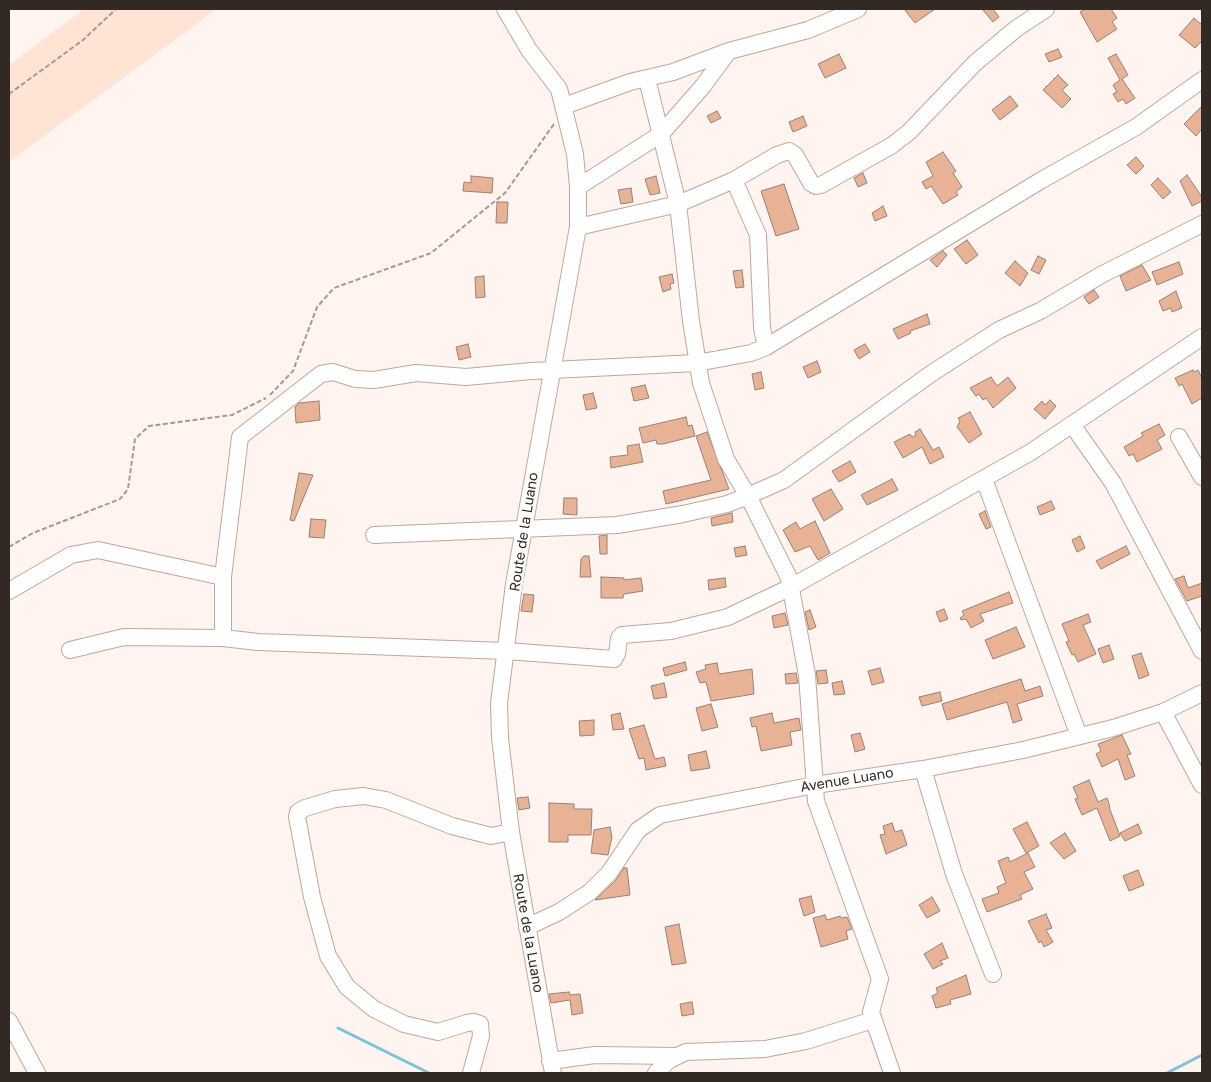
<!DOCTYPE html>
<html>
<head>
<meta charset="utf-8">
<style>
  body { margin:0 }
  #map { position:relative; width:1211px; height:1082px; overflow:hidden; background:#fff4ef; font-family:"Golos Text",sans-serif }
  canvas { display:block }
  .frame { position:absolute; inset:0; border:10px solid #322924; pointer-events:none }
</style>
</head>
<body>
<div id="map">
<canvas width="1211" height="1082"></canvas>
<div class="frame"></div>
</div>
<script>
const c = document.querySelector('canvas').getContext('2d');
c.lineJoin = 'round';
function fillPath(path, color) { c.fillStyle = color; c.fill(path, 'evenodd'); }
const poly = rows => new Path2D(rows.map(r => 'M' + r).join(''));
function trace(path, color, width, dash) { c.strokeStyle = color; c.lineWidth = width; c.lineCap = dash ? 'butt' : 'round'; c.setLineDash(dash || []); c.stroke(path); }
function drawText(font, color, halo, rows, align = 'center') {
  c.font = font + ' "Golos Text",sans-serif'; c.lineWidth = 5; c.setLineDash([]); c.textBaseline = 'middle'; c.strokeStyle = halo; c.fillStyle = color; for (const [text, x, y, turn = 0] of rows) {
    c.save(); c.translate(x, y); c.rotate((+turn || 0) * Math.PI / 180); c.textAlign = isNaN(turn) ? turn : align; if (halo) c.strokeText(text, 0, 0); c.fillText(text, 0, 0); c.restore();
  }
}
fillPath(poly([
  [84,9,217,9,9,162,9,65]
]), '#ffe4d6');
trace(poly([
  [338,1028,429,1073],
  [1167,1073,1202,1055]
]), '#7dc3d3', 3);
const building = poly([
  [904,9,935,9,915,23,904,9],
  [982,9,993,9,999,17,993,22,982,9],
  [1086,9,1111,9,1117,18,1112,22,1117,29,1097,42,1080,12,1086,9],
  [1194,18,1202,25,1202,41,1195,48,1179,35,1194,18],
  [1058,49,1062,57,1049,62,1045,54,1058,49],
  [839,54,846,68,825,78,818,64,839,54],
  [1116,54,1128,75,1122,79,1135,98,1126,104,1123,99,1118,102,1113,94,1117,92,1113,85,1120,80,1108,58,1116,54],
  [1058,75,1068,85,1062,90,1071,99,1062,108,1043,90,1058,75],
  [1010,96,1018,106,1000,120,992,110,1010,96],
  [1202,106,1202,129,1196,136,1184,124,1202,106],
  [717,111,721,118,711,123,707,116,717,111],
  [803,116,807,126,793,132,789,122,803,116],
  [943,152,956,171,953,173,962,187,956,192,958,195,943,204,931,186,926,189,922,182,933,176,926,162,943,152],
  [1136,157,1144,166,1136,174,1127,165,1136,157],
  [863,173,867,183,858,187,854,178,863,173],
  [1187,175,1202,197,1202,201,1192,206,1180,181,1187,175],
  [471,176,493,178,492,193,463,191,464,182,471,183,471,176],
  [656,176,660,193,650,195,645,179,656,176],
  [1158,178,1171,192,1163,199,1151,185,1158,178],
  [784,184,799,229,776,236,761,191,784,184],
  [631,188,633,202,621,204,618,190,631,188],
  [497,202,508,202,507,223,496,223,497,202],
  [883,206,887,216,875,221,872,213,883,206],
  [967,240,978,255,966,264,954,249,967,240],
  [943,251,947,255,937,267,930,260,943,251],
  [1038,256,1046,260,1039,274,1031,270,1038,256],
  [1015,261,1028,273,1020,286,1005,273,1015,261],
  [1179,262,1183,274,1157,285,1152,272,1179,262],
  [1142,265,1151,280,1126,291,1120,276,1142,265],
  [742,270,744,287,736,288,733,271,742,270],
  [672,274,674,283,670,284,671,289,663,292,659,277,672,274],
  [484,276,485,297,476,298,475,277,484,276],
  [1094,290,1099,297,1089,304,1084,297,1094,290],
  [1176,291,1182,308,1172,312,1171,308,1163,311,1159,301,1176,291],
  [927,314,930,324,910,331,911,333,898,339,893,329,927,314],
  [468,344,471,357,459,360,456,347,468,344],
  [865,344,870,352,859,359,854,350,865,344],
  [817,361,821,372,808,378,803,367,817,361],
  [1193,370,1194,372,1198,370,1202,378,1202,398,1192,404,1182,384,1179,386,1175,378,1193,370],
  [761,372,764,388,755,390,752,374,761,372],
  [991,377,997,386,1008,377,1016,388,993,408,986,398,983,400,979,394,976,396,970,388,991,377],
  [645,385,649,398,634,401,631,388,645,385],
  [593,393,597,408,586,410,583,395,593,393],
  [1050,400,1056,406,1045,419,1034,409,1042,401,1045,405,1050,400],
  [319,401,320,420,296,423,295,407,299,403,319,401],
  [970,412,982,434,969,443,957,427,960,421,958,418,970,412],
  [686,417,688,426,692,425,695,436,663,444,657,444,656,440,643,443,639,428,686,417],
  [1159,424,1165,435,1157,440,1162,449,1137,462,1133,454,1129,456,1124,447,1143,436,1141,433,1159,424],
  [920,429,933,450,939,447,944,457,930,464,922,447,903,458,894,442,910,434,912,437,916,435,915,432,920,429],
  [707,432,729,489,666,504,663,491,711,480,696,436,707,432],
  [639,444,643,462,611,468,610,457,628,455,627,446,639,444],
  [850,461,856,472,839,482,832,471,850,461],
  [299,473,313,475,294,521,290,520,299,473],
  [892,479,898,490,867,505,861,495,892,479],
  [831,489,843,509,824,521,812,499,831,489],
  [564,498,577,498,577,515,563,514,564,498],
  [1051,501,1055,509,1040,515,1037,507,1051,501],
  [985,511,991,527,986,529,979,514,985,511],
  [732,513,733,522,712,526,711,518,732,513],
  [311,519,326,520,324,538,309,537,311,519],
  [815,521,830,553,818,560,810,546,795,552,783,530,796,522,800,529,815,521],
  [607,535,607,554,600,554,599,536,607,535],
  [1080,536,1085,548,1077,552,1072,540,1080,536],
  [745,546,747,555,736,557,734,548,745,546],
  [1126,546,1130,554,1101,569,1096,561,1126,546],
  [584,556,589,556,591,577,580,577,581,559,584,556],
  [1184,576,1188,588,1202,583,1202,596,1187,601,1175,579,1184,576],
  [601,577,624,578,624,580,641,578,643,591,624,594,623,598,601,598,601,577],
  [725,578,726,587,709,590,708,580,725,578],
  [1009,592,1013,603,980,614,984,621,971,628,966,619,961,620,960,618,964,615,962,611,1009,592],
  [524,594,534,595,532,612,521,611,524,594],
  [944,609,948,619,940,622,936,612,944,609],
  [810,610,816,627,809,630,805,612,810,610],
  [785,613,788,625,774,628,772,616,785,613],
  [1088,614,1091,622,1083,625,1096,654,1078,662,1074,654,1072,655,1066,642,1069,641,1062,624,1088,614],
  [1016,627,1025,647,993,659,985,640,1016,627],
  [1109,645,1114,659,1103,663,1098,649,1109,645],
  [1141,653,1149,675,1139,679,1132,656,1141,653],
  [685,662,687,670,665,676,663,668,685,662],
  [717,663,719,674,752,669,754,694,711,701,706,682,700,683,696,672,706,669,705,665,717,663],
  [880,668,884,682,872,685,868,671,880,668],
  [826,670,828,683,818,684,816,671,826,670],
  [796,673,798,683,786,684,785,674,796,673],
  [1021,679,1025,691,1040,686,1043,696,1017,704,1022,720,1013,723,1007,702,947,720,942,704,1021,679],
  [842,681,845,694,834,695,832,683,842,681],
  [664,683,667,697,654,699,651,686,664,683],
  [940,692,942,701,922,706,919,697,940,692],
  [711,704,718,727,702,731,696,708,711,704],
  [620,713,624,729,613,730,611,715,620,713],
  [772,713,774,723,799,718,801,730,790,732,792,745,761,751,756,726,752,727,750,718,772,713],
  [594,720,594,735,580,736,579,721,594,720],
  [644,725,655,759,664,757,666,766,646,770,644,758,639,759,629,729,644,725],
  [860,733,865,749,855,752,851,735,860,733],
  [1122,735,1131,754,1127,755,1135,776,1125,780,1118,759,1102,767,1096,754,1101,751,1098,744,1122,735],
  [706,751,710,768,691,771,688,755,706,751],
  [1089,780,1098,802,1107,798,1110,807,1109,807,1120,836,1110,841,1097,808,1082,815,1075,799,1078,798,1073,787,1089,780],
  [528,797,530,808,519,810,517,798,528,797],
  [549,803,574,804,574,809,592,809,591,835,568,835,568,842,549,842,549,803],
  [1027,822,1039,846,1026,853,1013,829,1027,822],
  [892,823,895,832,902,830,907,845,886,854,880,835,885,834,883,826,892,823],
  [1138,824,1142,833,1125,841,1120,833,1138,824],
  [610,827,612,837,608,855,591,853,594,830,610,827],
  [1065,833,1076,851,1064,859,1050,843,1065,833],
  [1028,853,1035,867,1024,872,1033,889,1020,895,1022,899,987,912,982,899,999,893,997,887,1006,883,998,861,1008,857,1010,862,1028,853],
  [624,868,627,868,630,895,595,900,616,880,624,868],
  [1138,870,1144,885,1129,891,1123,876,1138,870],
  [811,896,815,912,804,916,799,899,811,896],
  [932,897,940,911,927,918,919,905,932,897],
  [1046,914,1052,928,1046,930,1053,942,1044,947,1041,941,1039,943,1028,921,1046,914],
  [825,915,827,920,840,916,842,918,847,917,852,929,846,931,848,939,821,947,813,918,825,915],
  [679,924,686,963,672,965,665,927,679,924],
  [942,943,948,958,940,961,943,964,933,969,924,954,942,943],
  [966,975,971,994,950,1000,951,1004,936,1008,932,996,938,993,936,988,966,975],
  [569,992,570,995,580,994,583,1013,572,1015,570,1000,551,1003,549,994,569,992],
  [692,1002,694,1014,682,1016,680,1004,692,1002]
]);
fillPath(building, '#e8b296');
trace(building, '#988175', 1);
const minor = poly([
  [505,9,529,50,559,89,575,154,578,187,578,227,514,584,499,703,500,738,511,832,553,1073],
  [647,79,678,204,691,321,701,383,726,459,748,496,789,578,807,675,816,801,880,979,871,1012,892,1073],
  [564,106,630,82,673,72,729,51,808,30,858,9],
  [734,180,758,235,762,328,766,347],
  [578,187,661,134,703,86,728,52],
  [578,227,678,204,734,180,777,155,789,151,795,155,811,183,816,186,821,185,891,146,909,132,975,63,1017,28,1046,9],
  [1073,426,1113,483,1202,651],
  [1179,437,1202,477],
  [984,479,1079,736],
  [374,535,617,525,683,514,727,504,748,496,784,480,932,373,999,330,1040,311,1101,275,1202,224],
  [9,591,71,555,98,550,223,577],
  [223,638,223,577,240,437,321,374,333,372,355,379,374,380,416,373,466,377,531,371,697,363,751,353,766,347,1040,181,1136,127,1202,80],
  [70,650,124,637,223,638,258,642,506,651,614,659,617,654,619,638,622,635,671,631,728,617,791,587,1031,452,1202,337],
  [1163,712,1202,785],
  [923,769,954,874,993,974],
  [527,927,559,912,590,892,609,873,638,830,660,815,815,785,923,769,1023,750,1113,728,1163,712,1202,693],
  [9,1021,37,1073],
  [550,1061,595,1055,677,1056],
  [471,1073,481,1036,480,1024,474,1022,467,1023,438,1032,404,1024,374,1009,347,987,328,956,312,897,297,817,298,812,305,808,335,799,364,796,386,800,452,826,491,836,511,832],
  [656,1073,669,1060,686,1052,765,1049,806,1041,873,1020]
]);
trace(minor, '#bfa79a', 18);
trace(poly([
  [9,94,83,40,116,9],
  [270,395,293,371,317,307,334,288,431,253,505,193,554,124],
  [9,547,33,533,120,499,128,489,135,439,149,426,232,415,266,398]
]), '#a49a95', 2, [5, 2.5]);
trace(minor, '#fff', 16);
drawText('14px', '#322924', '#fff', [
  ["Route de la Luano",524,532,-81],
  ["Avenue Luano",847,780,-9],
  ["Route de la Luano",528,933,80]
]);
</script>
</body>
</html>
